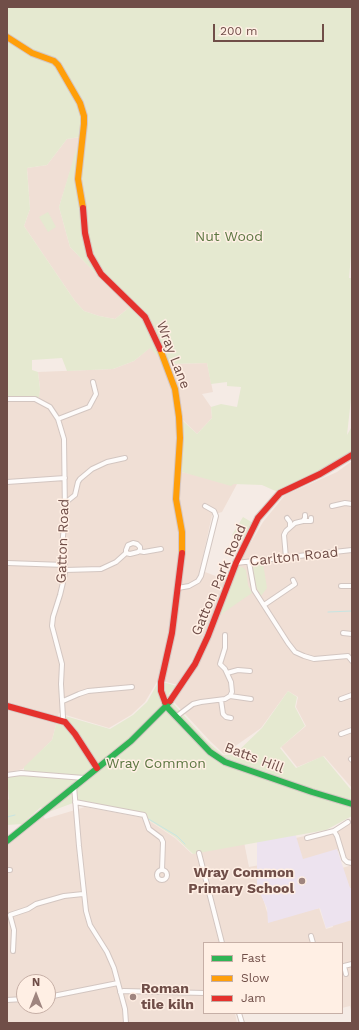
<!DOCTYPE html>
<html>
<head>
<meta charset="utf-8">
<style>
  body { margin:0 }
  #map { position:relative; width:359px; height:1030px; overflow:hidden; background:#f5ebe5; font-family:"Work Sans",sans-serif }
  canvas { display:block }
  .frame { position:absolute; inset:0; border:8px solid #704e48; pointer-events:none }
  .legend { position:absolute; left:203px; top:942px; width:140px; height:72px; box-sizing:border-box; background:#ffefe4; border:1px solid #c6afa6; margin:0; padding:5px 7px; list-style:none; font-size:12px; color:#704e48 }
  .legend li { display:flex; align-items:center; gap:8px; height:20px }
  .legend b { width:20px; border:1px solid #c6afa6 }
  .north { position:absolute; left:16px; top:974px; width:40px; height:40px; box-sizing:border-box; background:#ffefe4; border:1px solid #c6afa6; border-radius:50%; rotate:0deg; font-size:11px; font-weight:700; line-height:16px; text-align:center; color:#704e48 }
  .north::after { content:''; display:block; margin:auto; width:14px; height:18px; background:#9f857f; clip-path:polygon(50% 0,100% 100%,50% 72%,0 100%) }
  .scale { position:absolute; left:213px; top:24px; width:111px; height:18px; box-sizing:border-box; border:2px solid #704e48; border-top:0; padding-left:5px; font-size:12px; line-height:14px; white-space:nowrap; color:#704e48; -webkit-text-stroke:3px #ffefe4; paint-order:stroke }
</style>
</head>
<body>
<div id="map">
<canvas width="359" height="1030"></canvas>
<div class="frame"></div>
<ul class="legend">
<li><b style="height:5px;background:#30b455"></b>Fast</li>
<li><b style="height:5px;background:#ff9f0a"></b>Slow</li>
<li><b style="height:5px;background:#e5322d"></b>Jam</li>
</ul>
<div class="north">N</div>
<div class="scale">200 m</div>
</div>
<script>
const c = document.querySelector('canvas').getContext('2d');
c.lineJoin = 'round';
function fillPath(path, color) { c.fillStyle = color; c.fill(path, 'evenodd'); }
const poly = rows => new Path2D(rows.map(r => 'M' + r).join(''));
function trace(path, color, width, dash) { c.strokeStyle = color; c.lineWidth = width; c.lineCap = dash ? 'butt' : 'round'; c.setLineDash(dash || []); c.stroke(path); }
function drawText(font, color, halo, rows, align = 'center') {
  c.font = font + ' "Work Sans",sans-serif'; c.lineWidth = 3; c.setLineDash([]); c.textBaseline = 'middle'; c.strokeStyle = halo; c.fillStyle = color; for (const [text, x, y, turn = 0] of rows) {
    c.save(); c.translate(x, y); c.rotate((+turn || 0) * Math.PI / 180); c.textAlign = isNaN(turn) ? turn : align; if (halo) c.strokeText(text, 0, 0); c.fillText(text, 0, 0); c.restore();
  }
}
fillPath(poly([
  [81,137,59,207,70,247,105,283,131,306,115,319,99,316,84,311,75,301,24,226,30,209,27,168,47,165,67,139],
  [153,345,170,364,207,363,213,392,202,394,211,407,212,418,197,434,177,414,180,467,182,472,237,484,222,512,212,515,200,570,226,580,206,630,193,658,178,685,158,680,145,702,131,715,109,728,59,713,52,740,23,769,7,773,7,402,28,401,38,403,40,389,38,372,113,369,134,361],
  [352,461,352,788,324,756,297,767,281,747,306,726,296,707,298,697,288,691,261,728,224,754,210,741,174,702,183,686,186,685,193,673,204,652,243,556,263,522,285,495,337,472],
  [85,807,145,818,175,838,192,854,210,848,244,842,249,867,260,865,257,878,267,912,275,910,280,917,319,908,326,929,333,927,332,924,352,917,352,1014,350,1006,342,1008,342,943,204,943,204,1013,235,1013,237,1023,7,1023,7,846,43,816,45,819],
  [24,982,48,982,48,1006,24,1006],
  [352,819,352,894,342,868,349,866,342,850,298,861,291,839,328,831]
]), '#f0dfd5');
fillPath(poly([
  [295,833,303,859,337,849,350,888,352,888,352,920,326,928,320,908,268,923,267,908,257,887,257,839]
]), '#ede3ef');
fillPath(poly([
  [7,7,352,7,352,245,349,278,352,278,352,390,347,435,351,428,352,422,352,452,280,493,262,485,234,484,231,486,182,472,182,420,197,434,212,418,211,407,221,404,237,407,241,387,227,386,227,382,211,384,207,363,170,364,163,361,150,348,134,361,113,369,67,371,62,358,32,360,32,370,38,372,40,389,39,397,7,397],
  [80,137,59,207,70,247,105,283,131,306,115,319,99,316,84,311,75,301,24,226,30,209,27,168,47,165,67,139],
  [48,212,56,227,48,232,39,217],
  [243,517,253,523,242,541,232,535],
  [263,563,267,588,261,596,255,585,252,566,253,564],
  [237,567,242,567,246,570,248,585,252,593,217,617],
  [159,681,177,686,169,693,168,698,208,742,223,755,234,755,262,728,288,691,297,697,295,707,305,726,280,748,296,768,323,756,352,791,352,816,326,830,193,854,175,837,144,817,90,802,73,803,46,813,41,807,22,824,7,825,7,801,9,799,7,778,18,775,24,771,24,767,52,740,57,721,66,721,65,716,110,729,133,715,147,702]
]), '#e5e9d0');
trace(poly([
  [328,612,352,611],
  [223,757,237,763],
  [7,817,15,815],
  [147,818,177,836,185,844]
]), '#c8e5e2', 1);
const street = poly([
  [7,399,35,399,50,407,58,419,64,439,65,515,62,547,65,574,60,595,53,617,52,626,62,664,61,684,63,717,62,721],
  [58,419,89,407,96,394,93,382],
  [7,482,65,478],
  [65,503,75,495,78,482,80,479,92,469,107,462,125,458],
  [332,506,345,503,352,504],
  [287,518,290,522,290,527],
  [303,521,305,518,305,515],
  [139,551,144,552,161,549],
  [286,558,284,535,286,531,295,523,303,521,311,521,311,518],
  [249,562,254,590,288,643,295,652,304,656,314,659,348,656,352,661],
  [7,563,65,565],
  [236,563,352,550],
  [65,570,101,569,116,562,126,553,130,554,138,552,140,550,140,547,137,544,133,543,128,545,126,550,126,553],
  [341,586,352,586],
  [178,588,189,586,198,581,201,576,216,516,214,511,205,506],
  [264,605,295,584,293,580],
  [343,633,352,634],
  [227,673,238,670,250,671],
  [230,696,251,699],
  [341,699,352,695],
  [221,700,223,714,226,717,231,718],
  [63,701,79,694,88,691,132,687],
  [177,716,193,704,201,702,225,699,230,696,232,692,231,682,225,669,220,664,225,648,225,635],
  [341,734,352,730],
  [351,759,352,760],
  [7,775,21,773,84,778],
  [74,786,79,846,86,911,90,925,107,952,114,968,125,1009,126,1023],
  [75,802,144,815,149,829,161,838,163,842,162,870],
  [334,831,348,822],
  [307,838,334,831,337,836,344,859,347,862,352,863],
  [199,853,222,943],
  [7,870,10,870],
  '157 875a5 5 0 1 1 10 0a5 5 0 1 1-10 0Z',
  [311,936,313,943],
  [13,951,14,930,10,915,28,909,36,904,64,896,83,894],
  [346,974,344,966,352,964],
  [120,992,124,991,204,993],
  [48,997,118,983],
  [7,1000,24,999],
  [239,1013,242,1023]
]);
const fast = poly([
  [165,702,166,706,210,752,225,762,312,792,352,804],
  [7,841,131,741,166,706,170,701]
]);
const slow = poly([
  [7,37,32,53,54,61,58,65,80,103,84,116,84,124,78,179,83,208],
  [160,349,175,389,179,417,180,438,176,499,182,532,182,553]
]);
const jam = poly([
  [83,208,85,233,90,255,101,274,145,317,160,349],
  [170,701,195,664,208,636,236,563,258,518,280,493,320,474,352,455],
  [165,702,161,691,161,682,172,633,182,553],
  [7,706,65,722,75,734,97,768]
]);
trace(street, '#d3c6c1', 6);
trace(fast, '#d5c6c2', 8);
trace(slow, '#d5c6c2', 8);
trace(jam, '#d5c6c2', 8);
trace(street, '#fefcfb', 4);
trace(fast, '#30b455', 6);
trace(slow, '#ff9f0a', 6);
trace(jam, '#e5322d', 6);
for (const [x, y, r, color] of [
  [302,881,4,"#9f857f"],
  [133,997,4,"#9f857f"]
]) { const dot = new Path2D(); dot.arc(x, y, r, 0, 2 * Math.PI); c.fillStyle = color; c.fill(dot); trace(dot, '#ffefe4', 1.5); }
drawText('14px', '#5c7641', '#ffefe4', [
  ["Nut Wood",229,237],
  ["Wray Common",156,764]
]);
drawText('14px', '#704e48', '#ffefe4', [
  ["Wray Lane",173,355,69],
  ["Gatton Road",63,541,-88],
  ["Carlton Road",294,557,-6],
  ["Gatton Park Road",219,580,-67],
  ["Batts Hill",254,758,21]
]);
drawText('bold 14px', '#704e48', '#ffefe4', [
  ["Wray Common",294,873],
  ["Primary School",294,889],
  ["Roman",141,989,"left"],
  ["tile kiln",141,1005,"left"]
], 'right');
</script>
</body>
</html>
